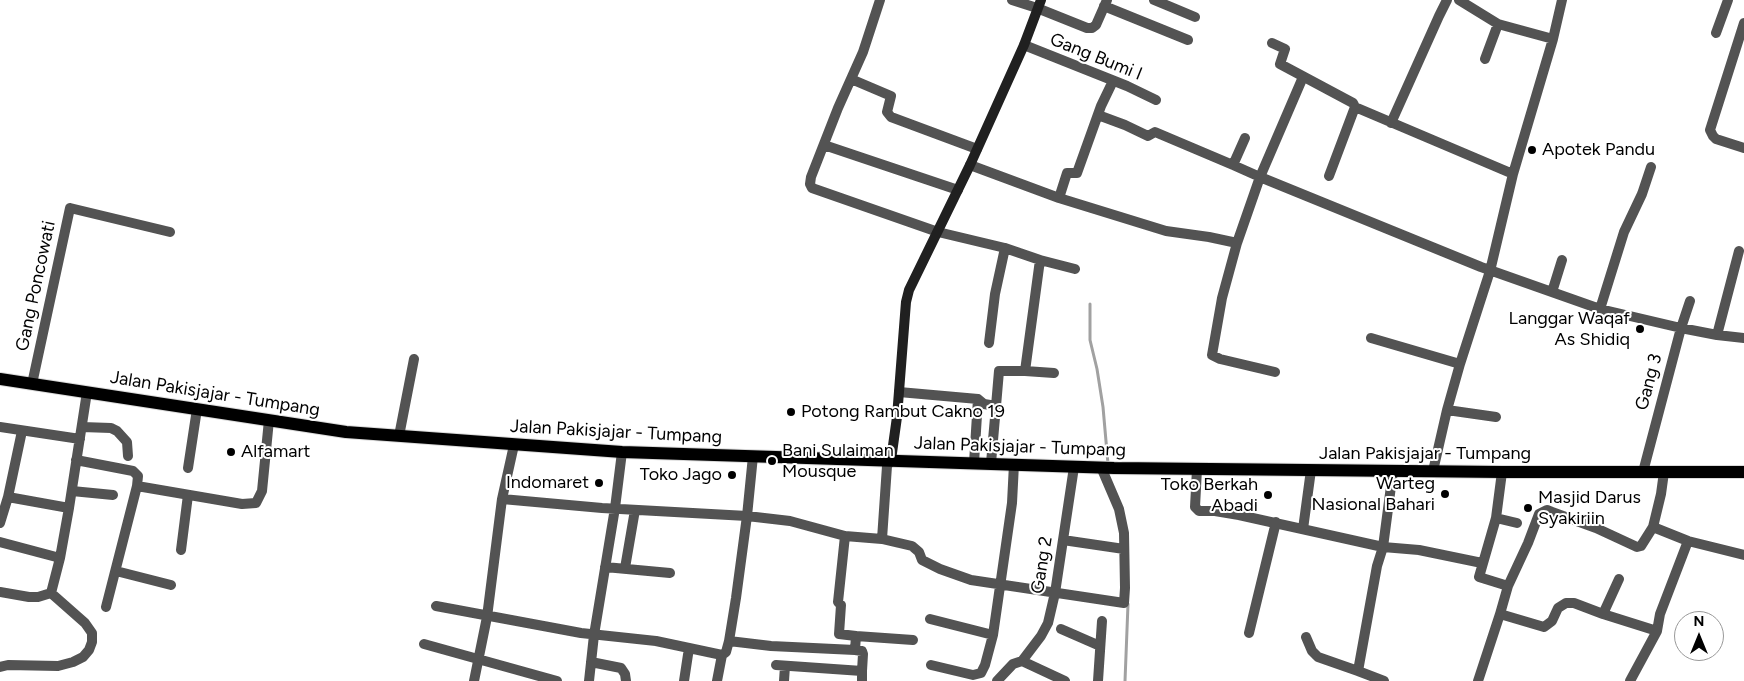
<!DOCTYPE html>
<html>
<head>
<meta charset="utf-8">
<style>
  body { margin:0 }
  #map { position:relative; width:1744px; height:681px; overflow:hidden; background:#fff; font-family:Figtree,sans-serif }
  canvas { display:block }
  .north { position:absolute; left:1674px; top:611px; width:50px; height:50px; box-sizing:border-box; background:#fff; border:1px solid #999; border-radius:50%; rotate:0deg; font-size:14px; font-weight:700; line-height:20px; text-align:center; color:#000 }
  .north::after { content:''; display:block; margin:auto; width:18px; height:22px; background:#000; clip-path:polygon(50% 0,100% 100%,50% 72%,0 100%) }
</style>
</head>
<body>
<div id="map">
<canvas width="1744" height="681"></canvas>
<div class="north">N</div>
</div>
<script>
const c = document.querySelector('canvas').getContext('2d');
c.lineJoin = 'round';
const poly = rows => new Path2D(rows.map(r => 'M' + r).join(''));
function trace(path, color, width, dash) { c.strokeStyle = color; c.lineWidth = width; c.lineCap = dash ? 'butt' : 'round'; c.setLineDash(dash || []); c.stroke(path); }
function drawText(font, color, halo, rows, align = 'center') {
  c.font = font + ' Figtree,sans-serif'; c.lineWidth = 4; c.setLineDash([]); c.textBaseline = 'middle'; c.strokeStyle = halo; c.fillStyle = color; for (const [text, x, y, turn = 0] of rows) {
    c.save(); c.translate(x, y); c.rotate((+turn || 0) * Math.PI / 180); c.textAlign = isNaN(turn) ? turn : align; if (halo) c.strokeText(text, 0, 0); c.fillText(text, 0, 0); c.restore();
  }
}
trace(poly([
  [1090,304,1090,340,1097,369,1103,407,1108,464],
  [1125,681,1128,604]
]), '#a1a1a1', 3);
const primary = poly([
  [0,379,346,432,622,452,1114,468,1502,472,1744,472]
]);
trace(primary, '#dbdbdb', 14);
trace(poly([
  [880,0,863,52,838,108,811,177,810,184,812,188,938,232,1005,248,1040,260,1025,371,1054,373],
  [1012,0,1037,8,1087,28,1092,28,1096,25,1107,0],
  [1154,0,1195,17],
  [1459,0,1498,24,1553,39],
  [1104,6,1188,40],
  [1744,23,1710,130,1713,136,1716,139,1744,148],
  [1716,33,1728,0],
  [1272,43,1285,49,1280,64,1353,103,1355,107],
  [1024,45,1127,86,1156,100],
  [1485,59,1498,24],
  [851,79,891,96,887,112,891,117,977,149],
  [1098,115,1125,125,1148,136,1155,132,1233,165,1260,177,1303,77],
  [1391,123,1439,16,1447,0],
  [824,145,958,190],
  [970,165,1059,198,1166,231,1209,237,1237,243,1260,177,1481,267,1600,309,1681,328,1717,335,1744,338],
  [1233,165,1245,138],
  [1329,176,1355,107,1513,174],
  [1059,198,1067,173,1077,173,1101,106,1113,81],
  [1237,243,1222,298,1212,355,1220,359,1275,372],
  [1040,260,1075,269],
  [1552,292,1562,260],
  [1600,309,1624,232,1642,194,1651,167],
  [1717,335,1739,251],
  [1371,338,1460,364],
  [989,343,995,294,1005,248],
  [32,384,70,208,170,232],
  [899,392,978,399,984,404,996,406,999,371,1025,371],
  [1447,410,1496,417],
  [0,427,80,439],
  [82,427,111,428,117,431,127,442,128,456],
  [399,436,414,359],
  [76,460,133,471,138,476,137,486,106,607],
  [974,463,978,399],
  [991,463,996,406],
  [188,468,197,409],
  [1197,469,1195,507,1199,511,1215,511,1239,515,1383,547,1419,550,1482,563],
  [1433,471,1447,410,1460,364,1490,271,1513,174,1553,39,1562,0],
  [1502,472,1496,518,1479,577,1508,586],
  [1643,472,1681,328,1690,301],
  [137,486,242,504,256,503,262,491,269,420],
  [72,491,113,495],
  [8,497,69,508],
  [502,499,602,508,747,516,790,521,845,536,882,539,912,546,919,552,922,560,940,569,971,580,1124,603,1125,588,1124,533,1119,509,1101,467],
  [1496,518,1517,523],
  [0,523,8,497,22,431],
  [1303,529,1311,470],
  [845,536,838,602,841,605,839,634,856,636],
  [882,539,887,466,891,460],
  [1063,540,1124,549],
  [1688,541,1744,555],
  [0,542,60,558],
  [181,550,188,495],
  [605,567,670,573],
  [625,568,635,510],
  [116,571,171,585],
  [1619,579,1603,614,1657,631],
  [0,592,29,597,38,597,51,593,60,558,69,508,87,392],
  [436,606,581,633,656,641,722,655],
  [1500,614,1544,627,1552,621,1558,608,1566,603,1574,603,1603,614],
  [930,619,993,635],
  [1061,629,1100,646],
  [1249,633,1276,522],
  [1306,637,1312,651,1318,657,1358,671],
  [729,641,771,646,855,650,862,651,863,654,862,671,776,665],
  [424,644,557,681],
  [855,650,856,636,913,640],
  [1022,661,1041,636,1048,623,1055,593,1074,467],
  [591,662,621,668,625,674,626,681],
  [931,665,973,675,981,673,985,665,993,635,1012,503,1014,464],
  [0,667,8,665,58,666,73,662,83,657,89,650,92,642,92,633,85,623,51,593],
  [474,681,487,617,502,499,514,445],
  [589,681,594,635,615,508,622,452],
  [684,681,689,648],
  [717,681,722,655,726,652,729,641,736,598,747,516,753,456],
  [784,681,785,666],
  [862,681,862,671],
  [997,681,1013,664,1022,661,1065,681],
  [1098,681,1102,621],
  [1384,681,1358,671,1377,566,1383,547,1393,471],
  [1478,681,1500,614,1508,586,1528,543,1539,514,1547,510,1552,512,1596,528,1637,547,1641,546,1653,527,1661,494,1664,472],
  [1630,681,1657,631,1660,614,1688,541,1653,527]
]), '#535353', 10);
trace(poly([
  [891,460,897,417,906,302,909,290,970,165,1024,45,1041,0]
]), '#202020', 10);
trace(primary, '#000', 12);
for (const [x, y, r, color] of [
  [1532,150,5,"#000"],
  [1640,329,5,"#000"],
  [791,412,5,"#000"],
  [231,452,5,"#000"],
  [772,461,5,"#000"],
  [732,475,5,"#000"],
  [599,483,5,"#000"],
  [1445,494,5,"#000"],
  [1268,495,5,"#000"],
  [1528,508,5,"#000"]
]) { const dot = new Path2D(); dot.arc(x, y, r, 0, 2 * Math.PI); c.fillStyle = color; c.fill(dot); trace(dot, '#fff', 2); }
drawText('18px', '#000', '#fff', [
  ["Gang Bumi I",1096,57,22],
  ["Gang Poncowati",36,286,-78],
  ["Gang 3",1649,382,-75],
  ["Jalan Pakisjajar - Tumpang",215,394,9],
  ["Jalan Pakisjajar - Tumpang",616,432,3],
  ["Jalan Pakisjajar - Tumpang",1020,447,2],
  ["Jalan Pakisjajar - Tumpang",1425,454],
  ["Gang 2",1042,565,-81]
]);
drawText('18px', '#000', '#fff', [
  ["Apotek Pandu",1542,150],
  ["Langgar Waqaf",1630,319,"right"],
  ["As Shidiq",1630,340,"right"],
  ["Potong Rambut Cakno 19",801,412],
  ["Bani Sulaiman",782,451],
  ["Mousque",782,472],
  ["Alfamart",241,452],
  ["Toko Jago",722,475,"right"],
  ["Indomaret",589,483,"right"],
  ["Warteg",1435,484,"right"],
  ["Nasional Bahari",1435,505,"right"],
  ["Toko Berkah",1258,485,"right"],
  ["Abadi",1258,506,"right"],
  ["Masjid Darus",1538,498],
  ["Syakiriin",1538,519]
], 'left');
</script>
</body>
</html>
